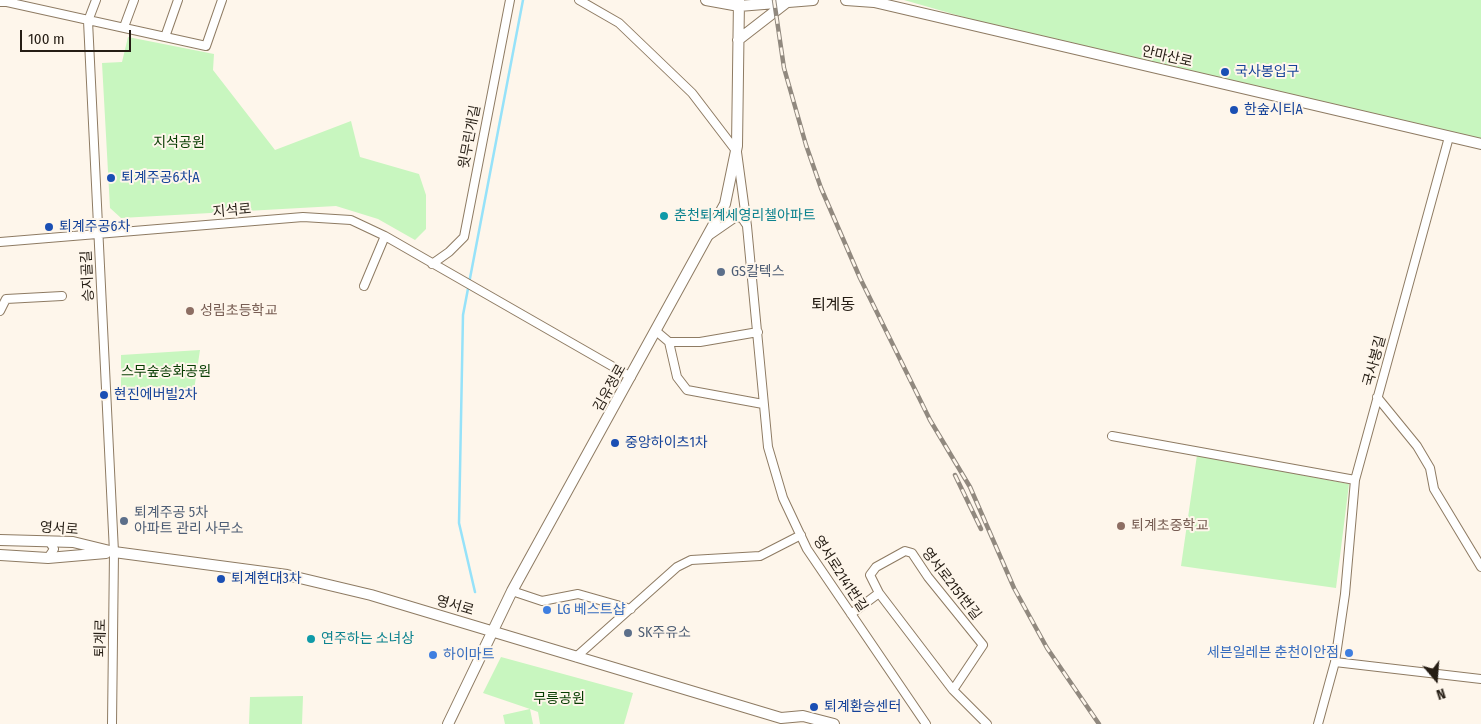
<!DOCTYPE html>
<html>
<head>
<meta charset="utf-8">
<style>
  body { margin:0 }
  #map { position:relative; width:1481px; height:724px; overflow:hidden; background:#fef6eb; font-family:"Fira Sans Condensed",sans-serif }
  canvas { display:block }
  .north { position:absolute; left:1411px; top:654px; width:50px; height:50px; -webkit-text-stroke:4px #fef6eb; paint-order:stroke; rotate:162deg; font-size:14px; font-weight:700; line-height:20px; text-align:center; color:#251d14 }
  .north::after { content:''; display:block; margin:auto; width:18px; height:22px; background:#251d14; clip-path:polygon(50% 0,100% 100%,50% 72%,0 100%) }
  .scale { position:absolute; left:20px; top:30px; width:111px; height:22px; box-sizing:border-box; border:2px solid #251d14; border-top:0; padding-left:6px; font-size:15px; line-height:18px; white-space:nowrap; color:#251d14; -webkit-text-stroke:4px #fef6eb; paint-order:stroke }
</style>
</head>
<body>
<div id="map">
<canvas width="1481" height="724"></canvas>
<div class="north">N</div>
<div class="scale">100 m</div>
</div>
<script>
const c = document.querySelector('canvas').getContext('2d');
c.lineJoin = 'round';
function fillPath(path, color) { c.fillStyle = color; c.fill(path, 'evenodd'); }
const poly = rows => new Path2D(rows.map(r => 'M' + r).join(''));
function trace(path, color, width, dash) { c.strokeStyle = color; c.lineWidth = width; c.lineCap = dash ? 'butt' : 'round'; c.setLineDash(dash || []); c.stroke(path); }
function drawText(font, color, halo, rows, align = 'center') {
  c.font = font + ' "Fira Sans Condensed","Noto Sans KR",sans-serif'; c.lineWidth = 4; c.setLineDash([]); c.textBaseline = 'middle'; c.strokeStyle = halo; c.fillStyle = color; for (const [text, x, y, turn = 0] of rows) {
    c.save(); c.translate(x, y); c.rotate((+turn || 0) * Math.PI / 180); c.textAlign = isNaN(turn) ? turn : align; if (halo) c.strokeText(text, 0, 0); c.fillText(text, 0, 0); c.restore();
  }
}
fillPath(poly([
  [904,0,1481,0,1481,147,988,24],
  [128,37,214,54,213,70,275,150,351,121,360,157,419,174,426,195,426,229,415,240,378,219,336,206,121,218,110,208,102,63,122,62],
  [200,350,194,390,121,392,121,355],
  [1197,455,1349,484,1336,588,1181,566],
  [501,657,633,693,624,724,540,724,538,712,530,709,533,724,505,724,503,715,530,709,483,693],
  [303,696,302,724,249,724,250,697]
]), '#c8f6bf');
trace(poly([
  [475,592,459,523,463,315,523,0]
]), '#96e2f9', 2.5);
const minor = poly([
  [96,0,88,21,114,552,112,724],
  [579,0,619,23,692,93,737,152,747,226,768,447,783,498,807,549,926,724],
  [0,2,7,2,206,46,222,0],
  [124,27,134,0],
  [165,37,178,0],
  [710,235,736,217,742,218,746,224],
  [0,242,303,217,351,220,385,236,631,377],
  [432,264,449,252,464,237,510,0],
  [364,286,385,236],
  [0,311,6,299,62,296],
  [656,331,669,342,700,342,758,332],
  [669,342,677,377,687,390,763,404],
  [1377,397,1417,446,1430,468,1434,489,1481,567],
  [1112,436,1355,480],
  [48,558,54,549,49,541],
  [512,591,542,601,578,594,631,609],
  [851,614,879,593],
  [576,657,677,567,691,560,760,556,801,535],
  [1335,662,1481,679],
  [953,690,983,645,928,577,912,553,905,551,876,567,870,575,879,593,953,690,987,724],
  [1318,724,1335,662,1345,594,1355,480,1449,137]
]);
const tertiary = poly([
  [706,0,739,6,813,0],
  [846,0,874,2,1481,144],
  [738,40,787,2],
  [0,540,73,542,114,552,287,575,371,595,781,718,803,716,834,724],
  [0,555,48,558,106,553],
  [448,724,512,591,725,204,737,146,739,0]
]);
trace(minor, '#8e7b63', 10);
trace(tertiary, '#8e7b63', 12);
trace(minor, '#fff', 8);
trace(tertiary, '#fff', 10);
const rail = poly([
  [774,0,784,68,806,145,821,188,860,278,930,420,970,487,1014,588,1047,648,1099,724],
  [955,475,981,529]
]);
trace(rail, '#91897f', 4.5);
trace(rail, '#fef6eb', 2.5, [8]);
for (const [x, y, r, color] of [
  [1225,72,5,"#1a4fb4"],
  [1234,110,5,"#1a4fb4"],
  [111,178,5,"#1a4fb4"],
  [664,216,5,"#0f9aa8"],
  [49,227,5,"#1a4fb4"],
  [721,272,5,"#5c6f8a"],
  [190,311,5,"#8d6e63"],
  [104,395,5,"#1a4fb4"],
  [615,443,5,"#1a4fb4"],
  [124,521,5,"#5c6f8a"],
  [1121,526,5,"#8d6e63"],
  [221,579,5,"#1a4fb4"],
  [547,610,5,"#3f7fe0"],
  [628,633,5,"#5c6f8a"],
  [311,639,5,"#0f9aa8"],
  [1349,653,5,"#3f7fe0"],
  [433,655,5,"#3f7fe0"],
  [814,707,5,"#1a4fb4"]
]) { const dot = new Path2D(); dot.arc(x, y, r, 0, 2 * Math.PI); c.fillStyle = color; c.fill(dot); trace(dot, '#fef6eb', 2); }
drawText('14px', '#251d14', '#fef6eb', [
  ["안마산로",1167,57,13],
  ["윗무린개길",470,137,-79],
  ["지석로",232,211,-5],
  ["승지골길",88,276,-93],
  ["국사봉길",1375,361,-75],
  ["김유정로",610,388,-61],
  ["영서로",59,529,4],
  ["영서로2141번길",840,574,57],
  ["영서로2151번길",951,584,52],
  ["영서로",455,606,16],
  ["퇴계로",101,638,-89]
]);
drawText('14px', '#164399', '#fef6eb', [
  ["국사봉입구",1235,72],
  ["한숲시티A",1244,110],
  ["퇴계주공6차A",121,178],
  ["퇴계주공6차",59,227],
  ["현진에버빌2차",114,395],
  ["중앙하이츠1차",625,443],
  ["퇴계현대3차",231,579],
  ["퇴계환승센터",824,707]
], 'left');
drawText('14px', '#063c00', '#fef6eb', [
  ["지석공원",179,143],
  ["스무숲송화공원",166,372],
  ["무릉공원",559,699]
]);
drawText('14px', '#0d838f', '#fef6eb', [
  ["춘천퇴계세영리첼아파트",674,216],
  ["연주하는 소녀상",321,639]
], 'left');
drawText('14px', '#4e5e75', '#fef6eb', [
  ["GS칼텍스",731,272],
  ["퇴계주공 5차",134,513],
  ["아파트 관리 사무소",134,529],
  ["SK주유소",638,633]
], 'left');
drawText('14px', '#785e54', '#fef6eb', [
  ["성림초등학교",200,311],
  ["퇴계초중학교",1131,526]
], 'left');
drawText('14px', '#366cbe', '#fef6eb', [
  ["LG 베스트샵",557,610],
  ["세븐일레븐 춘천이안점",1339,653,"right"],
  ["하이마트",443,655]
], 'left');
drawText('16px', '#251d14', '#fef6eb', [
  ["퇴계동",833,306]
]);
</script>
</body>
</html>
